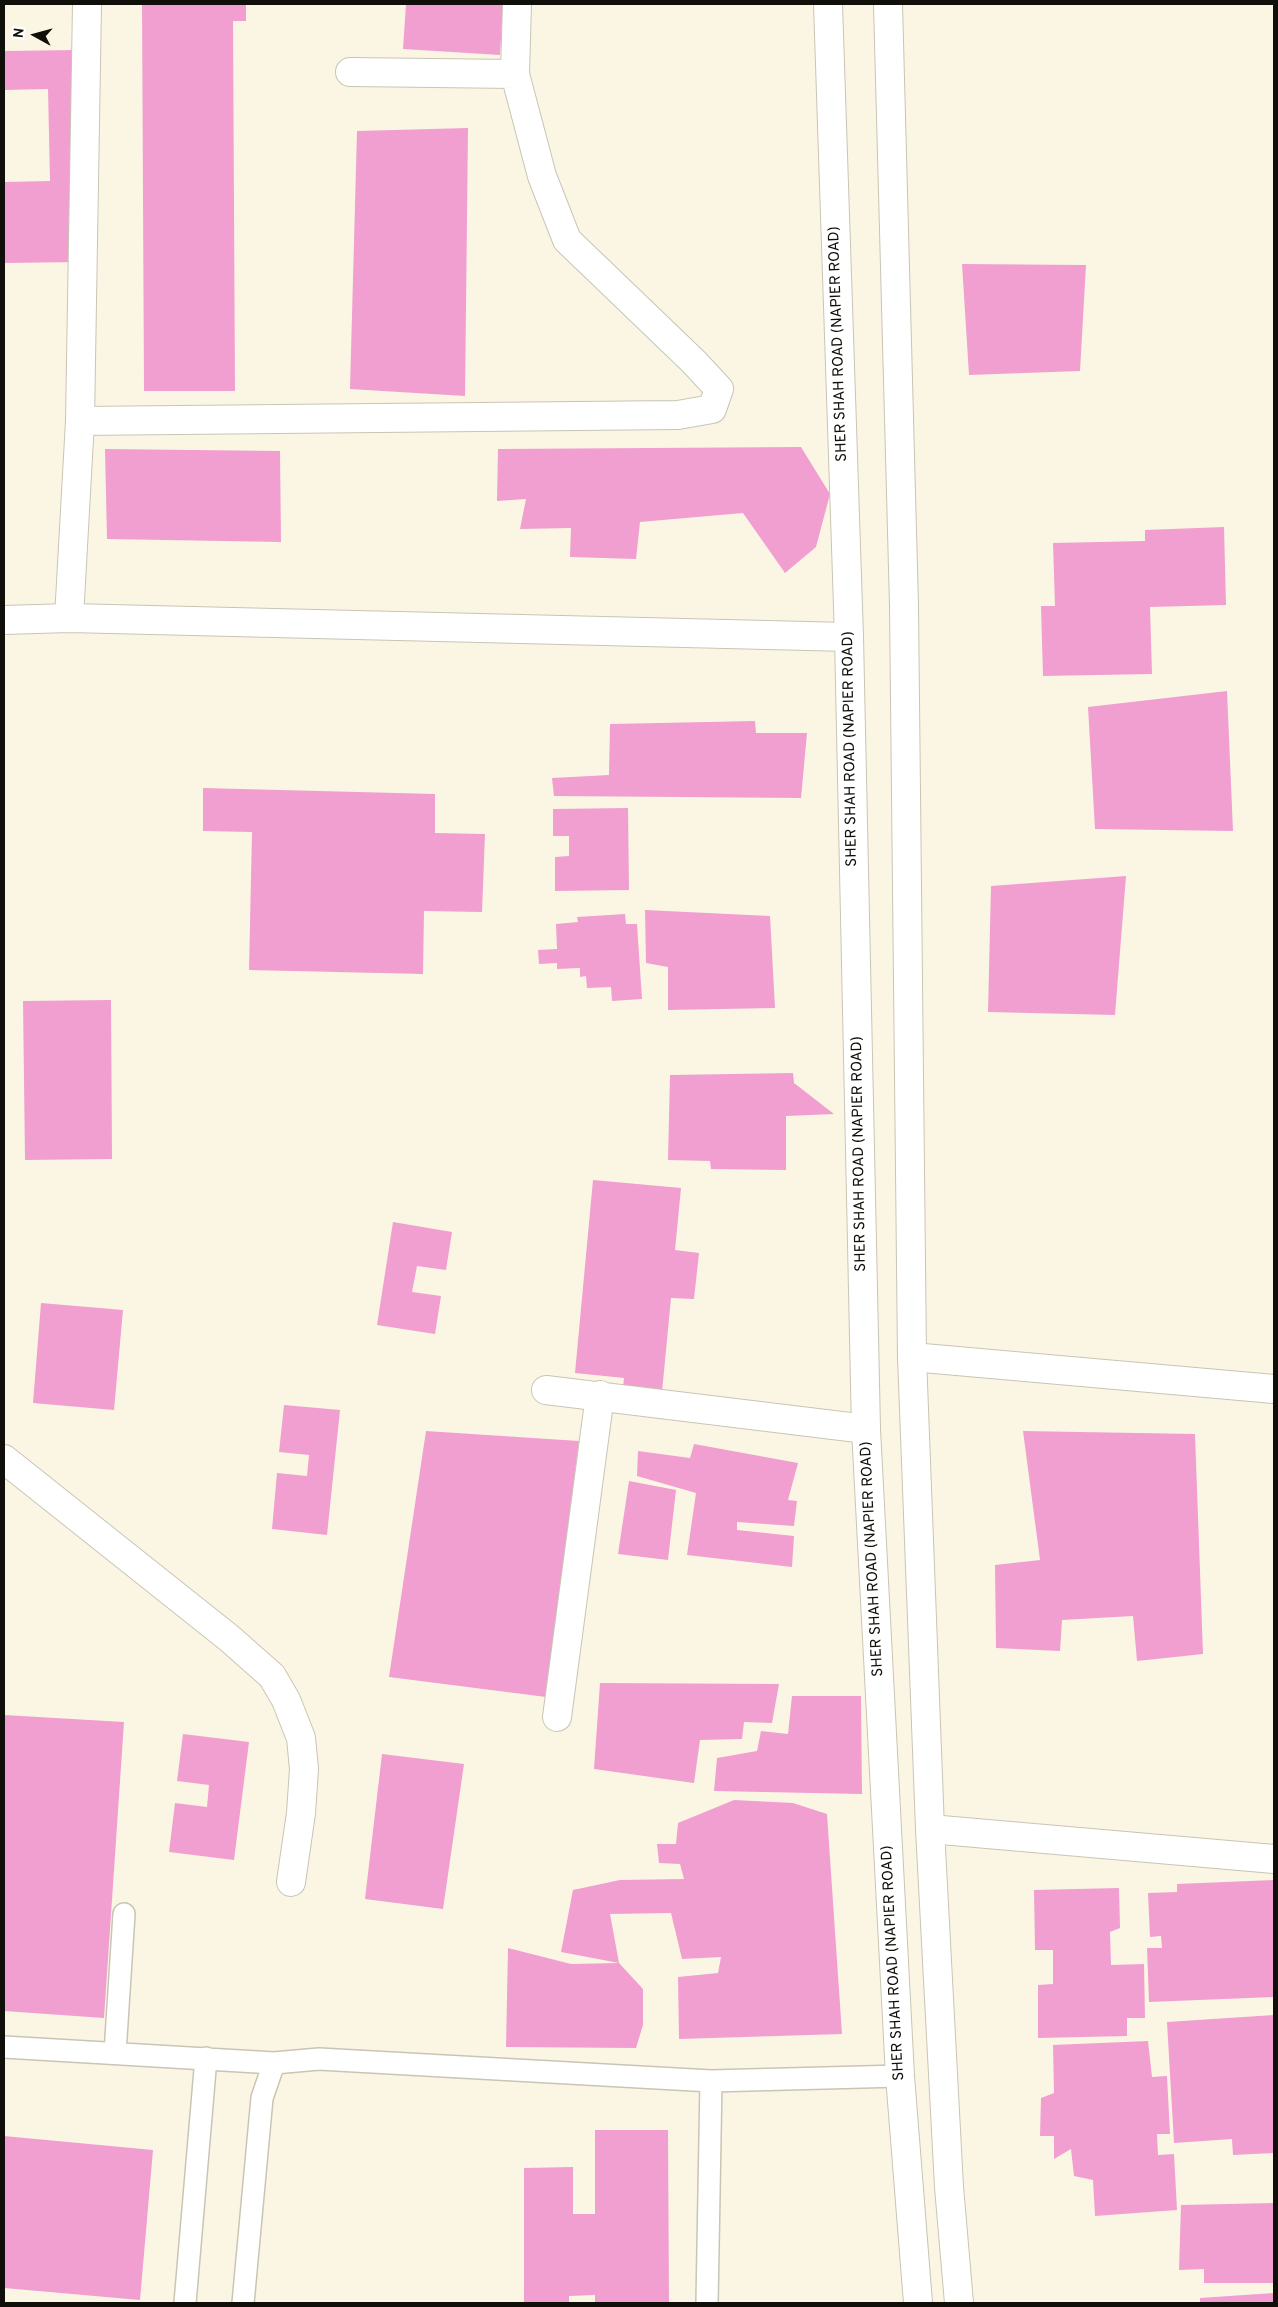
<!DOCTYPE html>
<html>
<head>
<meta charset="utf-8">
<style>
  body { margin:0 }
  #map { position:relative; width:1278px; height:2307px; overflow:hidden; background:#fbf6e4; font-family:Overpass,sans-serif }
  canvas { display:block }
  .frame { position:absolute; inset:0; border:5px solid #110f09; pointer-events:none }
  .north { position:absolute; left:10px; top:10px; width:50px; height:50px; -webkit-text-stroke:4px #fff; paint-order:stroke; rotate:277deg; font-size:14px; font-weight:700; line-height:20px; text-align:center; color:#110f09 }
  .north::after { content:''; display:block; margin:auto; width:18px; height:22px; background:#110f09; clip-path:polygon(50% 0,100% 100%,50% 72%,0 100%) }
</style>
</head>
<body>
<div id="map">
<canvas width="1278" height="2307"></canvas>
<div class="frame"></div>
<div class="north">N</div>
</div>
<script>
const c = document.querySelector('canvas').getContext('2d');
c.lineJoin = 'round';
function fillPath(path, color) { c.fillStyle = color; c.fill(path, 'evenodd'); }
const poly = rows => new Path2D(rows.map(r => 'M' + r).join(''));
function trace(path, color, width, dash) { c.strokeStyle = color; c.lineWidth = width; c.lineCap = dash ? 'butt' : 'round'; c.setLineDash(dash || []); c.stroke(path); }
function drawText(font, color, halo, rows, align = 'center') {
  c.font = font + ' Overpass,sans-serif'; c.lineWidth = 5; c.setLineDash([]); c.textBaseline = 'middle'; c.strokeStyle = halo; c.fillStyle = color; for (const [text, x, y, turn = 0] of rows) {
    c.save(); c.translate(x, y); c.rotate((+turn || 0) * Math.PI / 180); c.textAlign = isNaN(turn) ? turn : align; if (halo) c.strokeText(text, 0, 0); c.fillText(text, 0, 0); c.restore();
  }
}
fillPath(poly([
  [142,4,246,4,246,21,233,21,235,391,144,391],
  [406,4,503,4,500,55,403,49],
  [77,50,80,262,4,263,4,182,50,181,48,89,4,90,4,51],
  [468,128,465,396,350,389,357,131],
  [962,264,1086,265,1080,371,969,375],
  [801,447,830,494,816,547,785,573,743,513,640,522,636,559,570,557,571,528,520,529,526,499,497,501,498,449],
  [105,449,280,451,281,542,107,539],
  [1224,527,1226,605,1150,607,1152,674,1043,676,1041,606,1055,606,1053,543,1145,541,1145,530],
  [1227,691,1233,831,1095,829,1088,707],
  [755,721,756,733,807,733,801,798,554,796,552,778,609,775,610,724],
  [203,788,435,794,435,833,485,834,482,912,424,911,423,974,249,970,252,832,203,831],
  [628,808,629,890,555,891,555,857,569,856,569,836,553,836,553,809],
  [1126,876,1115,1015,988,1012,991,886],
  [645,910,770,916,775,1008,668,1010,668,967,646,963],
  [625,914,626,924,637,924,642,999,612,1001,611,987,587,988,586,976,580,977,580,968,557,969,557,963,539,964,538,950,557,949,556,924,578,922,577,917],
  [111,1000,112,1159,25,1160,23,1001],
  [793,1073,794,1083,834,1114,786,1116,786,1170,711,1169,710,1161,668,1160,670,1075],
  [593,1180,681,1188,675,1250,699,1253,694,1299,671,1298,662,1392,623,1388,624,1378,575,1373],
  [393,1222,452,1232,446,1270,417,1266,412,1292,441,1296,435,1334,377,1325],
  [41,1303,123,1310,114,1410,33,1403],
  [284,1405,340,1410,327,1535,272,1529,277,1473,307,1476,309,1455,279,1452],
  [426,1431,579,1441,546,1697,389,1677],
  [1023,1431,1195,1434,1203,1654,1137,1661,1133,1616,1062,1620,1060,1651,996,1648,995,1565,1040,1560],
  [694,1444,798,1463,788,1500,797,1501,794,1526,737,1522,737,1530,794,1536,792,1567,687,1555,696,1493,637,1476,638,1451,690,1458],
  [629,1481,676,1490,668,1560,618,1554],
  [600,1683,779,1684,772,1723,744,1722,742,1739,700,1740,694,1783,594,1769],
  [792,1696,861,1696,862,1794,714,1791,717,1758,757,1751,761,1731,788,1734],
  [4,1715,124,1722,104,2018,4,2011],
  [183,1734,249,1742,234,1860,169,1852,175,1803,207,1807,209,1785,177,1781],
  [382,1754,464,1764,443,1909,365,1899],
  [734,1800,793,1803,827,1814,842,2034,679,2039,678,1977,718,1973,721,1957,682,1959,671,1913,610,1914,619,1963,561,1952,573,1890,620,1880,684,1879,680,1864,659,1863,657,1844,676,1844,678,1823],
  [1274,1880,1274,1997,1149,2002,1147,1948,1162,1948,1161,1936,1150,1937,1148,1893,1177,1892,1177,1884],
  [1119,1888,1120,1928,1110,1932,1111,1965,1144,1964,1145,2018,1127,2018,1127,2036,1038,2038,1038,1985,1053,1984,1053,1950,1035,1950,1034,1890],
  [508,1948,571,1964,619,1963,643,1989,643,2025,636,2048,506,2047],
  [1274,2015,1274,2153,1233,2155,1232,2139,1174,2143,1167,2022],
  [1148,2041,1152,2077,1167,2076,1170,2134,1157,2134,1158,2155,1174,2154,1177,2210,1095,2216,1093,2180,1074,2176,1071,2149,1054,2159,1054,2136,1040,2136,1041,2098,1054,2093,1053,2045],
  [595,2130,668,2130,669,2303,595,2303,595,2295,569,2296,569,2303,524,2303,524,2168,573,2167,573,2214,595,2214],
  [4,2136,153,2150,140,2300,4,2288],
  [1274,2203,1274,2283,1204,2283,1204,2269,1179,2270,1181,2205],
  [1274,2293,1274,2303,1200,2303,1200,2298]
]), '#f09fd0');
const service = poly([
  [4,2047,274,2063],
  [115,2053,124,1914],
  [185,2303,206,2058],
  [243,2303,262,2098,274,2063,319,2059,711,2081,900,2076],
  [707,2303,711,2081]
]);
const minor = poly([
  [350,72,515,74],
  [80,421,678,415,712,409,719,389,694,362,567,240,542,176,515,74,517,4],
  [69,618,80,421,87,4],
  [912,1357,1274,1389],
  [546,1390,866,1429],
  [4,1459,229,1638,272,1676,286,1700,301,1738,304,1769,301,1813,291,1882],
  [557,1717,600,1395],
  [930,1829,1274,1859]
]);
const tertiary = poly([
  [4,620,69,618,849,637]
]);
const primary = poly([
  [828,4,849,637,866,1429,900,2076,918,2303],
  [888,4,904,606,912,1357,930,1829,949,2187,959,2303]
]);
trace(service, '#c9c5b4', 24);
trace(minor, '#c9c5b4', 30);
trace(tertiary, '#c9c5b4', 30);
trace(primary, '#c9c5b4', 30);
trace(service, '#fff', 21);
trace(minor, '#fff', 28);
trace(tertiary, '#fff', 28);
trace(primary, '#fff', 28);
drawText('15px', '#110f09', '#fff', [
  ["SHER SHAH ROAD (NAPIER ROAD)",839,344,-92],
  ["SHER SHAH ROAD (NAPIER ROAD)",851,749,-91],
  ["SHER SHAH ROAD (NAPIER ROAD)",860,1154,-91],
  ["SHER SHAH ROAD (NAPIER ROAD)",873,1559,-93],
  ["SHER SHAH ROAD (NAPIER ROAD)",894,1963,-93]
]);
</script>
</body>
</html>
